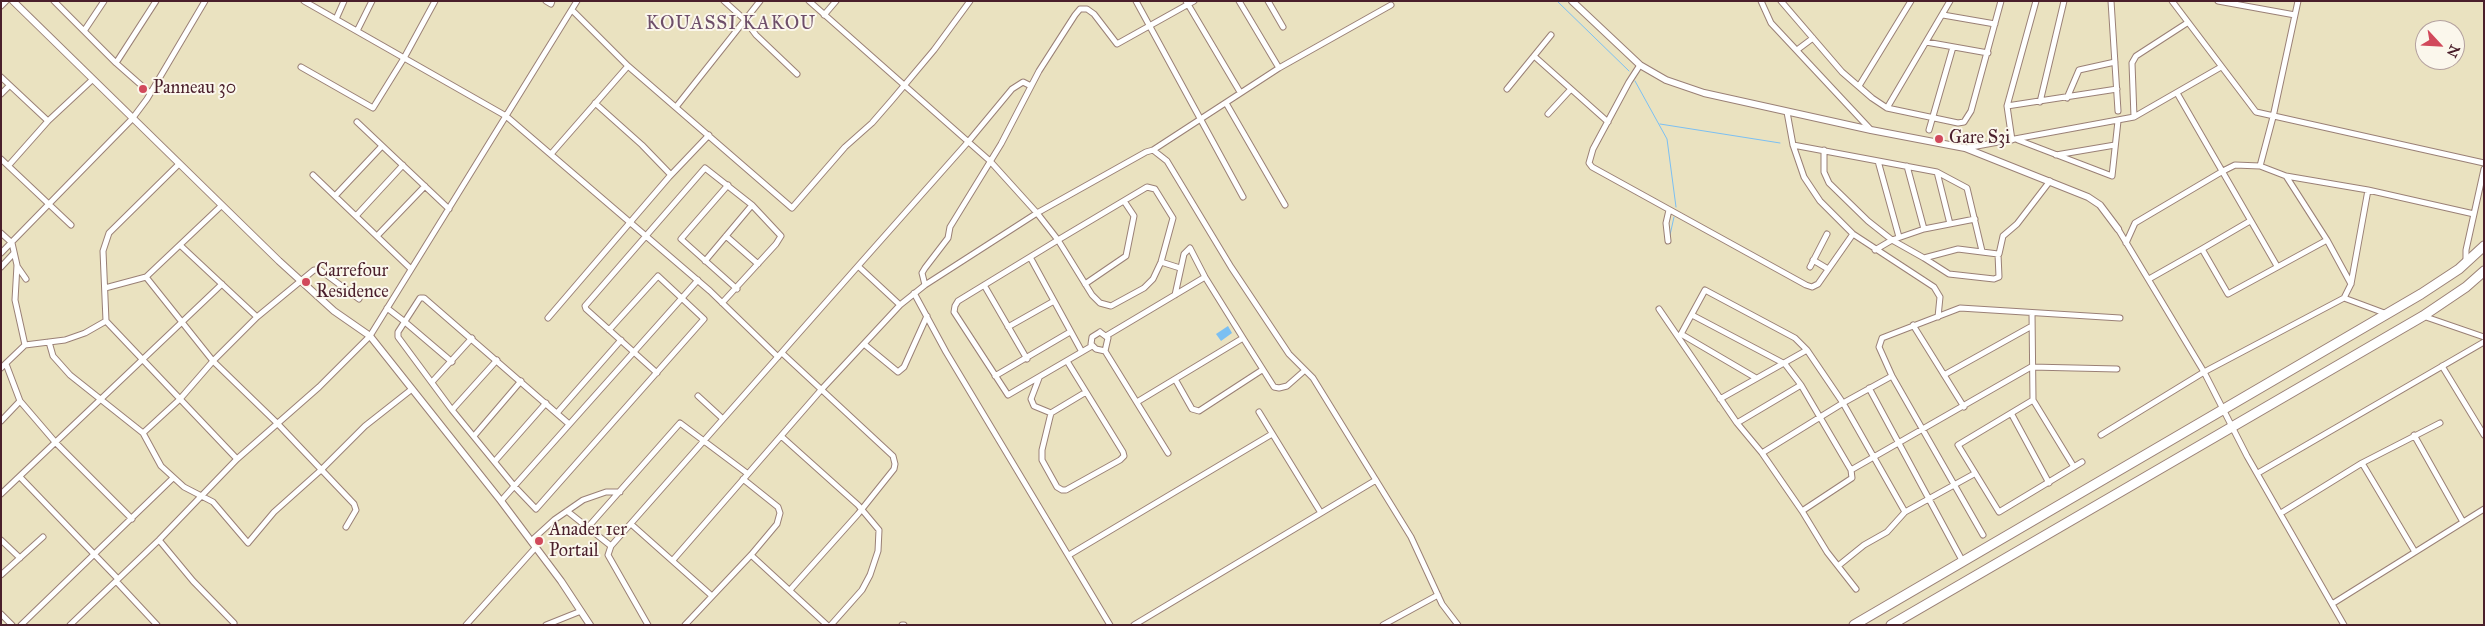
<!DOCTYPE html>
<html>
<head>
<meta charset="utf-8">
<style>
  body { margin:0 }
  #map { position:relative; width:2485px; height:626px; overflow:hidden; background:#eae2c0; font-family:"IM FELL Great Primer",serif }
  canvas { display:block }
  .frame { position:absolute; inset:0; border:2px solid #4a1f2b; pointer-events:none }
  .north { position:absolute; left:2415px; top:20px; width:50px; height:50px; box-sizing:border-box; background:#fbf7ec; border:1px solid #b4a19f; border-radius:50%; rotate:115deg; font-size:14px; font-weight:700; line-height:20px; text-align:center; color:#4a1f2b }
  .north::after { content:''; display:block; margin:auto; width:18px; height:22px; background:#d1495b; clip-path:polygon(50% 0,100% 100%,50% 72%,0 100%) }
</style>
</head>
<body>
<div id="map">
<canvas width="2485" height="626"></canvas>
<div class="frame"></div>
<div class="north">N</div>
</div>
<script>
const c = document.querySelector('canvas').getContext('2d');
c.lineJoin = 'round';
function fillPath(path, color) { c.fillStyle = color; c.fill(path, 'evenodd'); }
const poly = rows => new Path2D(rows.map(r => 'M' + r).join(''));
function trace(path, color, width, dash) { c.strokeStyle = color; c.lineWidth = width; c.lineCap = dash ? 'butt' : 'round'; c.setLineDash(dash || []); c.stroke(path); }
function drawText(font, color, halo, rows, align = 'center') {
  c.font = font + ' "IM FELL Great Primer",serif'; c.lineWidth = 4; c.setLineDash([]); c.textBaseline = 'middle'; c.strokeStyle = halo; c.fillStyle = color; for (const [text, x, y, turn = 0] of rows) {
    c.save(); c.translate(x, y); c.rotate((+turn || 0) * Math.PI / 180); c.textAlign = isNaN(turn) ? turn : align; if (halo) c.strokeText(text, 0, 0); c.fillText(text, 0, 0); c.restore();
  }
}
fillPath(poly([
  [1228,326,1232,333,1221,341,1216,334]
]), '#7bbff2');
trace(poly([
  [1557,1,1629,71],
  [1635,81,1667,139,1676,207],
  [1660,124,1780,143],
  [1670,235,1674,217]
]), '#7bbff2', 1);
const minor = poly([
  [54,1,116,63,150,93],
  [304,1,506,116,710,291,778,357],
  [546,1,551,4,552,1],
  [724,1,744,19,756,35,797,74],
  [809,1,990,161,1037,213,1058,240,1092,295,1100,303,1111,306,1144,288,1153,279,1161,262,1173,218,1155,189,1147,187,1058,240,958,301,955,306,954,312,1008,395,1092,346],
  [1136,1,1243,197],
  [1186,1,1240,92],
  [1239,1,1279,68],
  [1268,1,1283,27],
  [1761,1,1771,23,1871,130],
  [1781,1,1842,72,1872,98,1887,108,1958,123,1964,122,1971,111,2001,1],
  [2111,1,2118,111],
  [2172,1,2256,112,2484,163],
  [2218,1,2295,15],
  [1,6,6,1],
  [572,10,628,66,792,208,845,147,872,123,892,100,934,50,970,1],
  [824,15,836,1],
  [1943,15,1995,24],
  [336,19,344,1],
  [84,31,104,1],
  [357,31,372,1],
  [1926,42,1988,53],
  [1797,50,1813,38],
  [1534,56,1608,122],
  [116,63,156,1],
  [1640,65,1629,82,1593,149,1589,163,1592,167,1806,285,1812,287,1818,284,1853,234],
  [301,67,373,108,404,58,435,1],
  [1,77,48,121],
  [1859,86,1911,1],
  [1507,89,1551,35],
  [2177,93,2277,266],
  [1,94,9,86],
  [2067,98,2079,70,2115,62],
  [2040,102,2064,1],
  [595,103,642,145,671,175],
  [1226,103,1285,205],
  [2007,106,2117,89],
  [676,107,760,1],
  [1887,108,1950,1],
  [1787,112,1793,145,1804,177,1820,201,1853,234,1934,287,1940,297,1938,317],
  [1548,114,1571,89],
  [2134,117,2132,63,2136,56,2187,23],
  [357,122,449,209],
  [1929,130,1953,47],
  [2012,140,2007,106,2036,1],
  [2018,140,2112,176,2118,121],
  [1793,145,1937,172,1967,188,1982,251],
  [1966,148,2134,117,2221,67],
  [1153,150,1279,68,1391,5],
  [1824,150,1824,172,1829,183,1868,221,1892,240,1924,258,1958,249,1998,254,1999,277,1994,279,1949,274,1924,258],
  [551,154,628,66],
  [2056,155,2115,145],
  [1,159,71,225],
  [1878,161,1899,237],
  [9,165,48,121,92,80],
  [1907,166,1924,229],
  [2260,166,2273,117,2298,1],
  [1937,172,1950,224],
  [313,175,411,269],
  [2286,176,2368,190,2474,214],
  [728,185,681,239,737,289],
  [335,196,382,146],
  [356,216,403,165],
  [2250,221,2202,249,2228,294,2327,240],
  [2118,229,2204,372,2247,456,2344,625],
  [1,233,12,243,17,265,15,300,25,345],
  [377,236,425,186],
  [726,236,758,264],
  [1668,241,1666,223,1669,210],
  [2126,243,2135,223,2223,171,2235,165,2260,166,2286,176,2327,240,2351,284],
  [180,245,257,317],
  [1875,250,1892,240,1924,229,1975,219],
  [1,253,132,119,147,99,205,1],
  [1999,254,2003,236,2017,224,2050,181],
  [1030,257,1082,352],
  [1813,260,1828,269],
  [705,261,752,205],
  [1161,262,1180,268],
  [2466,263,2466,250,2484,169],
  [17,266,26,279],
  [858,266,968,142,1012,89,1023,82,1031,86],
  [1,267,14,253],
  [1810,267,1827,234],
  [146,277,213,361,277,423,354,504,356,510,346,527],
  [2149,279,2202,249],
  [1085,284,1126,256,1134,216,1124,201],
  [925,285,922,273,925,268,948,238,950,227,1001,144,1039,71,1075,15,1080,9,1087,9,1094,14,1117,44,1194,1],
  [984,285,1027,359],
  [105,288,146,277,221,206],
  [914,293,946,352,1110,625],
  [1175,295,1184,254,1190,248,1205,277,1243,338],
  [2344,298,2387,314],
  [387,308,405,322,452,362],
  [1659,309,1737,423,1762,453,1802,511,1852,478,1851,470,1801,385,1785,364,1692,315],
  [2032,313,2033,400,2074,467],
  [2423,316,2484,337],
  [548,318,669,177,709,135],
  [106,321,237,459],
  [1913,325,1964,407],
  [1008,327,1054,301],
  [1100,332,1108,338,1105,351,1096,349,1091,344,1092,337,1100,332],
  [1106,336,1205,277],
  [49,342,53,356,70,375,143,433,161,466,184,487,213,502,248,543,274,512,321,470,365,426,412,389],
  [864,344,898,372,904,367,927,316],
  [1105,351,1168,453],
  [782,353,893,456,895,464,894,469,858,514,790,590],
  [1067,361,1123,452,1124,456,1120,460,1066,490,1062,490,1057,487,1042,460,1042,450,1051,413,1086,392],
  [6,364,20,401,56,443,132,519],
  [2442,366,2484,435],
  [1,368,25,345,65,340,85,333,106,321,103,251,109,233,179,164],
  [657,373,586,309,585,306,705,168,752,205,781,236,776,244,722,303],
  [1944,375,2032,326],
  [995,376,1070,332],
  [1039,378,1031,399,1034,406,1051,413],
  [1756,378,1681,334,1705,290,1795,338,1807,350,1843,403,1905,512],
  [1175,379,1192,409,1199,411,1262,370],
  [432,382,472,338],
  [1869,388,1963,562],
  [698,396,723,419],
  [1720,399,1807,350],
  [2033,400,1958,445,1999,512,2082,462],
  [1137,402,1243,338,1274,387,1279,388,1287,386,1304,371],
  [452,410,497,360],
  [1259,412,1321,513],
  [557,413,621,340],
  [2011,413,2049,483],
  [1,421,20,401],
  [1737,423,1801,385],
  [569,424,424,298,420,298,398,332,398,337,452,410,515,487,536,509,704,319,658,276,609,330],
  [143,433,180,399,213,361,257,317,314,270,320,270,359,299],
  [2101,435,2204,372,2344,298,2351,284,2368,190],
  [2414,435,2463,522],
  [474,436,521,381],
  [781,436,858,505,879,530,878,551,870,575,862,590,831,625],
  [1762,453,1843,403,1892,376],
  [495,461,546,403],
  [2362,463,2415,552],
  [1851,470,2031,367,2117,369],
  [2258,473,2484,342],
  [20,477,118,579],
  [1,494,222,284],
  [501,501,698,280],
  [567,511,611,546],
  [1802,511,1827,552,1856,589],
  [2281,513,2362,463,2440,423],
  [631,524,712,596],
  [589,526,680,423,748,474],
  [1983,535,1892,376,1879,347,1882,338,1960,308,2120,318],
  [1,540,20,558],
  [159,540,193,581,234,623],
  [531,541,554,520,583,500,606,492,620,492],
  [751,555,827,625],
  [1069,555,1272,434],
  [673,560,821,390,900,305,925,285,1037,213,1146,152,1153,150,1167,161,1231,267,1289,354,1313,378,1411,537,1442,604,1458,625],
  [1838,566,1864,545,1887,532,1905,512,1974,474],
  [1,575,43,537],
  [116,581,157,625],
  [2332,604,2484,509],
  [1,614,12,625],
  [21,625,173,478],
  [70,625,159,540,237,459,319,387,370,336,577,1],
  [466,625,536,547],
  [546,625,581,611],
  [648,625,608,555,611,546,858,266,900,305],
  [685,625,751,555,777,524,780,513,778,507,743,479],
  [902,625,904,625],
  [1134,625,1376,480],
  [1383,625,1438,595]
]);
const tertiary = poly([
  [13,1,279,261,334,311,370,336,501,501,561,581,590,625],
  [1572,1,1640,65,1666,80,1704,93,1871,130,1965,148,2088,197,2100,205,2118,229]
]);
const trunk = poly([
  [1854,625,2421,294,2459,269,2484,246],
  [1891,625,2423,316,2466,287,2484,271]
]);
trace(minor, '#9a8076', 7);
trace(tertiary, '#9a8076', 8);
trace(trunk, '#9a8076', 11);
trace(minor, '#fff', 5);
trace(tertiary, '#fff', 6);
trace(trunk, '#fff', 9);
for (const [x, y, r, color] of [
  [143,89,5,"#d1495b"],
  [1939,139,5,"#d1495b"],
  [306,282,5,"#d1495b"],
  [539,541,5,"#d1495b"]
]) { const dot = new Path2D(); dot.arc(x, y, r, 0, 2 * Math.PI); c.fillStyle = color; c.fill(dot); trace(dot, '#fbf7ec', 2); }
drawText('18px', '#4a1f2b', '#fbf7ec', [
  ["Panneau 30",153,89],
  ["Gare S3i",1949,139],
  ["Carrefour",316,272],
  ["Residence",316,293],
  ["Anader 1er",549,531],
  ["Portail",549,552]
], 'left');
c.letterSpacing = '1px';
drawText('19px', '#6d4e69', '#fbf7ec', [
  ["KOUASSI KAKOU",731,24]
]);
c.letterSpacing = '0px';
</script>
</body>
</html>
